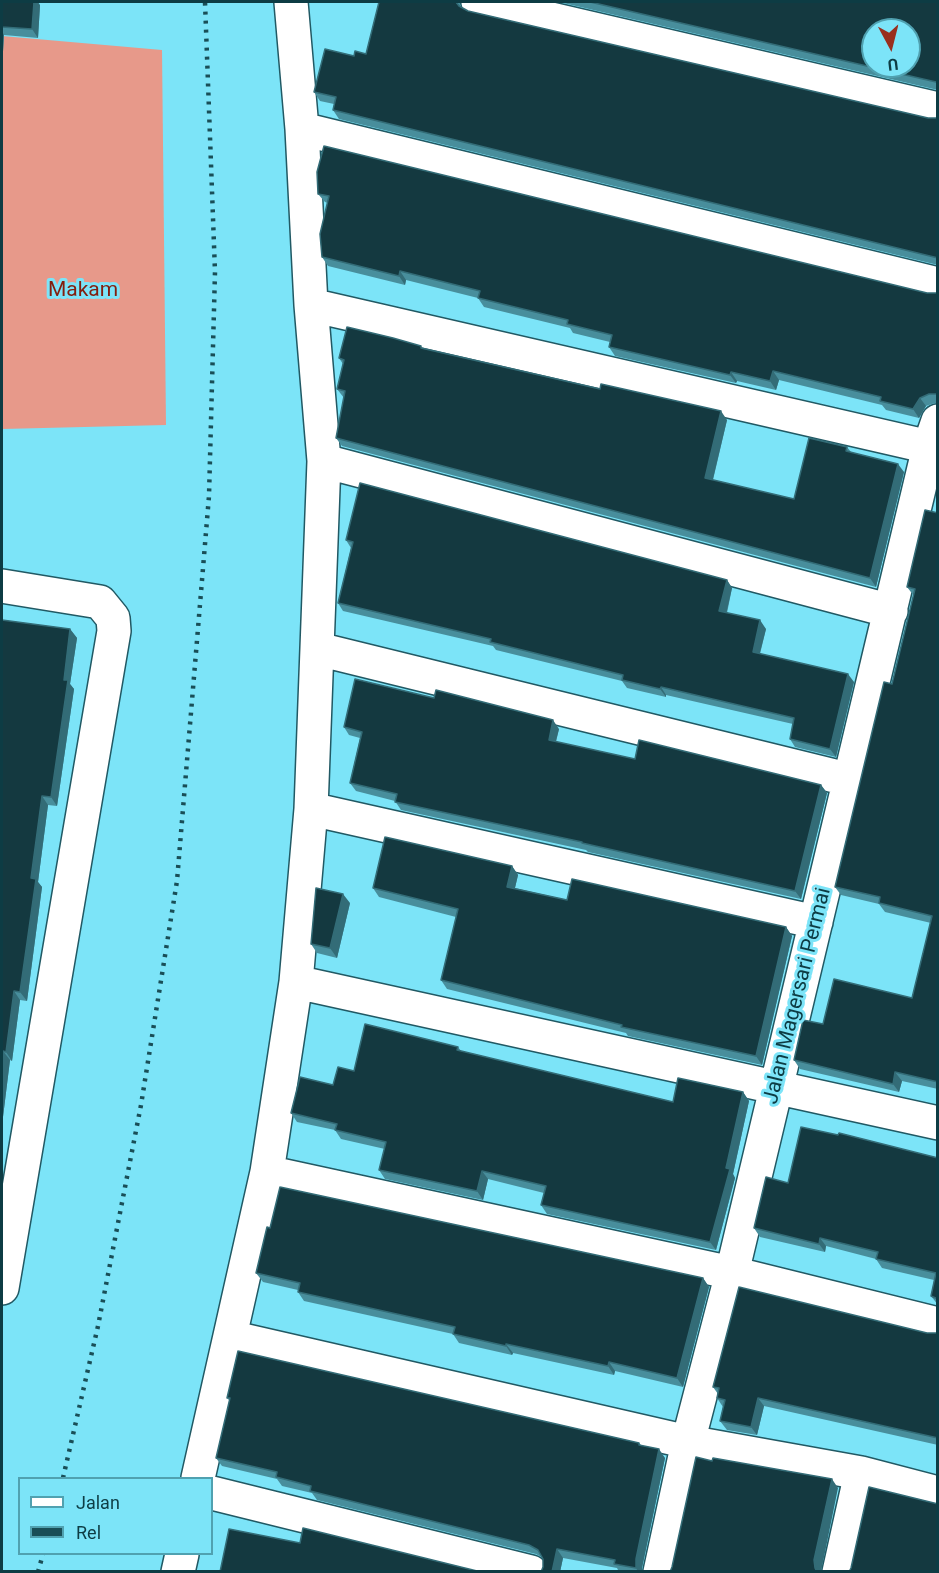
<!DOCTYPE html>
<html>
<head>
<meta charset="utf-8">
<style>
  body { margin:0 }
  #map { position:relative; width:939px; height:1573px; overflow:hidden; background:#7ce4f8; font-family:Roboto,sans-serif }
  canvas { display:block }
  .frame { position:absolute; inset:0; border:3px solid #0d3c44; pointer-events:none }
  .legend { position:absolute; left:18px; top:1477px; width:195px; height:78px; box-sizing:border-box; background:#7ce4f8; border:2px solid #50a1b0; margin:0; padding:8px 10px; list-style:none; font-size:18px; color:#0d3c44 }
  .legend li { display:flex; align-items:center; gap:12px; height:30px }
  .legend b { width:30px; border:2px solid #50a1b0 }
  .north { position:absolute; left:861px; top:18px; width:60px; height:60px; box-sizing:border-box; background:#7ce4f8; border:2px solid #50a1b0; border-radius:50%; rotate:173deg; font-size:16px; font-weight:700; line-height:24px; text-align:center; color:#0d3c44 }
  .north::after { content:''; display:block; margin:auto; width:21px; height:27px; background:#992f1e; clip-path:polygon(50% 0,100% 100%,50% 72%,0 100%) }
</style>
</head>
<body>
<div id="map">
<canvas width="939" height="1573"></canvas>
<div class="frame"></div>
<ul class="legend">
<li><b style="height:8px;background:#fff"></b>Jalan</li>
<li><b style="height:8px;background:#194e57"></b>Rel</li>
</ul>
<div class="north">U</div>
</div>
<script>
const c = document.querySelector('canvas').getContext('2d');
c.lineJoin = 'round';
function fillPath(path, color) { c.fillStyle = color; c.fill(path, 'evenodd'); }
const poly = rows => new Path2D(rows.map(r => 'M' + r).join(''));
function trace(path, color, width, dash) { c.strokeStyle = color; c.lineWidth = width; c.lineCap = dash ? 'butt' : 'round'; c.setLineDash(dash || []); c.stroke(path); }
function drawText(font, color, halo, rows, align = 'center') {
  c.font = font + ' Roboto,sans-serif'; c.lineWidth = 6; c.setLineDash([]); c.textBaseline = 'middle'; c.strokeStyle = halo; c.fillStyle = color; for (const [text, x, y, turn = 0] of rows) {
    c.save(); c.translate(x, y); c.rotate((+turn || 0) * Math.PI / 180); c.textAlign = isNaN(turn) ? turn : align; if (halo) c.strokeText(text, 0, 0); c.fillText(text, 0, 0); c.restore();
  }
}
fillPath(poly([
  [2,36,162,50,166,425,2,429]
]), '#e7998a');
const street = poly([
  [291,2,302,129,311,305,324,461,311,809],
  [478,2,938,109],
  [302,129,938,284],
  [311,305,938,449],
  [324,461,891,611],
  [2,586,100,602,113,618,114,631,2,1288],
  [318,649,851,780],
  [296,982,938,1123],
  [267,1172,732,1273,938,1324],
  [230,1337,688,1442,861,1473,938,1493],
  [198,1478,267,1172,296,982,311,809,816,922],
  [212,1493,531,1572],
  [178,1572,182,1554],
  [660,1572,688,1442,732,1273,929,447,938,421],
  [839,1572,861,1473]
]);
trace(street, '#215964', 36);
trace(street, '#fff', 33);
trace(poly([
  [63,1478,98,1326,141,1105,177,881,209,496,215,272,205,2],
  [38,1572,43,1554]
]), '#194e57', 4.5, [3, 6]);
fillPath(poly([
  [2,2,40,5,38,38,4,35,2,68],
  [460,2,460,7,468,11,928,118,938,118,938,265,339,119,333,110,334,104,320,101,314,92,354,56,366,54],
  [559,2,938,2,938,90],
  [318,194,927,293,938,293,938,403,935,403,926,406,919,418,886,410,882,405,779,380,776,390,737,381,736,383,615,356,609,347,610,342,573,333,570,328,484,307,478,298,406,280,405,285,328,266,322,257,328,203,325,202],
  [423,349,727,420,713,480,794,499,847,447,851,452,904,472,876,587,342,446,336,438,344,398,337,389,343,364,339,358],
  [938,513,938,1089,902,1081,899,1092,800,1069,794,1060,823,1024,912,998,931,923,885,912,879,904,841,895,835,887,892,684,914,596,907,587],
  [346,540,727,580,732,588,727,613,766,629,760,654,854,682,836,757,795,747,790,739,793,724,666,695,666,697,627,688,622,681,496,650,493,646,343,611,338,603,351,548],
  [2,620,70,629,77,638,70,684,74,689,57,806,48,805,38,882,42,887,27,1001,20,1000,12,1061,10,1060,2,1125],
  [344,727,559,729,556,742,635,759,821,785,827,793,801,899,588,852,586,850,401,810,395,801,356,791,350,783,360,738,349,735],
  [512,866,518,875,515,888,567,900,786,927,792,936,762,1065,628,1036,626,1033,447,989,441,980,456,917,379,897,373,888],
  [350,903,337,958,317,953,311,944],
  [458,1047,461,1051,673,1102,743,1092,749,1101,733,1174,735,1178,716,1250,547,1214,541,1205,544,1193,488,1179,483,1200,385,1179,379,1170,385,1149,341,1139,335,1130,297,1122,291,1113,354,1071],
  [938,1158,938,1305,931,1296,934,1280,882,1268,876,1259,826,1246,825,1252,760,1237,754,1228,788,1183],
  [256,1273,703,1278,709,1287,683,1387,615,1371,614,1375,513,1353,512,1355,459,1343,453,1334,304,1301,298,1292,298,1290,263,1282],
  [927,1333,938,1333,938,1445,764,1406,757,1435,727,1430,720,1421,723,1407,717,1398,718,1394,713,1387],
  [227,1398,639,1443,641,1445,665,1458,642,1568,642,1572,619,1572,617,1568,563,1558,560,1572,541,1572,543,1567,543,1558,536,1554,317,1500,312,1493,282,1486,277,1479,222,1466,216,1458,230,1401]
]), '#488e9c');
fillPath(poly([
  [34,2,38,2,40,5,38,38,32,29],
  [2,31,4,35,2,68],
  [400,271,406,280,405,285,399,276],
  [773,371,779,380,776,390,770,381],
  [731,372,737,381,736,383,730,375],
  [920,398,926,406,919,418,913,409],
  [721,411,727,420,711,487,705,478],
  [898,464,904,472,876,587,870,578],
  [727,580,732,588,725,619,719,611],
  [760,620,766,629,758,660,753,652],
  [70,629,77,638,70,684,74,689,57,806,51,797,64,680],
  [848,674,854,682,836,757,830,749],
  [661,687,666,695,666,697,660,689],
  [553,720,559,729,554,748,549,740],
  [821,785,827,793,801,899,795,891],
  [42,796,48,805,38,882,42,887,27,1001,20,992,31,878],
  [512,866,518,875,513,896,507,887],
  [343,894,350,903,337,958,330,948],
  [786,927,792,936,762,1065,756,1056],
  [14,991,20,1000,12,1061,6,1052],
  [3,1051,10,1060,2,1125,2,1066],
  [895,1072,902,1081,899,1092,893,1084],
  [743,1092,749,1101,733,1174,735,1178,716,1250,710,1242],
  [482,1171,488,1179,483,1200,477,1191],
  [820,1238,826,1246,825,1252,819,1244],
  [703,1278,709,1287,683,1387,677,1378],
  [506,1344,513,1353,512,1355,506,1346],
  [609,1362,615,1371,614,1375,608,1366],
  [758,1398,764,1406,757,1435,751,1427],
  [659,1449,665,1458,642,1568,642,1572,638,1572,636,1568,636,1559],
  [832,1479,838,1488,821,1572,817,1572,815,1568,814,1560],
  [557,1549,563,1558,560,1572,552,1572]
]), '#336c77');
const building = poly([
  [2,2,34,2,32,29,2,27,2,2],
  [379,2,456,2,459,6,468,11,928,118,938,118,938,258,333,110,336,97,314,92,325,49,354,56,355,51,366,54,379,2],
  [590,2,938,2,938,83,936,82,590,2],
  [873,30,909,30,909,66,873,66,873,30],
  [324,146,927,293,938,293,938,394,929,394,920,398,913,409,880,401,881,397,773,371,770,381,731,372,730,375,609,347,612,335,567,324,568,320,478,298,480,291,400,271,399,276,322,257,320,234,329,196,318,194,317,172,324,146],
  [347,327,393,338,421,346,421,348,600,389,601,384,721,411,705,478,794,499,809,438,847,447,846,451,898,464,870,578,336,438,345,391,337,389,344,360,339,358,347,327],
  [360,483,727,580,719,611,760,620,753,652,848,674,830,749,790,739,794,718,661,687,660,689,622,680,623,675,490,642,491,639,338,603,353,542,346,540,360,483],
  [925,510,938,513,938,1082,895,1072,893,1084,794,1060,803,1020,823,1024,834,979,912,998,932,916,879,903,880,897,835,887,884,682,892,684,915,589,907,587,925,510],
  [2,620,70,629,64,680,68,680,51,797,42,796,31,878,36,879,20,992,14,991,6,1052,3,1051,2,1066,2,620],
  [355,679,434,698,436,690,553,720,549,740,635,759,639,740,821,785,795,891,582,843,582,842,395,802,397,794,350,783,362,732,344,727,355,679],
  [385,837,512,866,507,887,567,900,572,879,786,927,756,1056,621,1027,622,1025,441,980,458,909,373,888,385,837],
  [316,888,343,894,330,948,311,944,316,888],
  [365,1024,458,1047,457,1050,673,1102,678,1078,743,1092,726,1168,730,1169,710,1242,541,1205,546,1186,482,1171,477,1191,379,1170,386,1142,335,1130,337,1124,291,1113,300,1077,333,1085,338,1067,354,1071,365,1024],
  [801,1127,838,1135,839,1133,938,1158,938,1299,931,1296,936,1273,876,1259,878,1252,820,1238,819,1244,754,1228,766,1177,788,1183,801,1127],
  [280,1187,703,1278,677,1378,609,1362,608,1366,506,1344,506,1346,453,1334,455,1327,298,1292,300,1283,256,1273,267,1227,270,1228,280,1187],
  [739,1287,927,1333,938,1333,938,1438,758,1398,751,1427,720,1421,725,1400,717,1398,719,1388,713,1387,739,1287],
  [238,1351,639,1443,639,1445,659,1449,636,1559,636,1568,614,1564,615,1560,557,1549,552,1572,541,1572,543,1567,543,1559,538,1550,529,1545,310,1491,311,1486,276,1477,277,1472,216,1458,230,1398,227,1398,238,1351],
  [696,1457,712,1461,713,1458,832,1479,814,1560,815,1568,817,1572,670,1572,672,1567,696,1457],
  [869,1487,938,1504,938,1572,849,1572,851,1568,869,1487],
  [303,1528,481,1572,220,1572,229,1529,300,1543,303,1528]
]);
fillPath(building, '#143940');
trace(building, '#336c77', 1.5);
drawText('21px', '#831e0e', '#7ce4f8', [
  ["Makam",83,291]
]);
drawText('21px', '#0d3c44', '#7ce4f8', [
  ["Jalan Magersari Permai",798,996,-76]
]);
</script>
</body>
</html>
